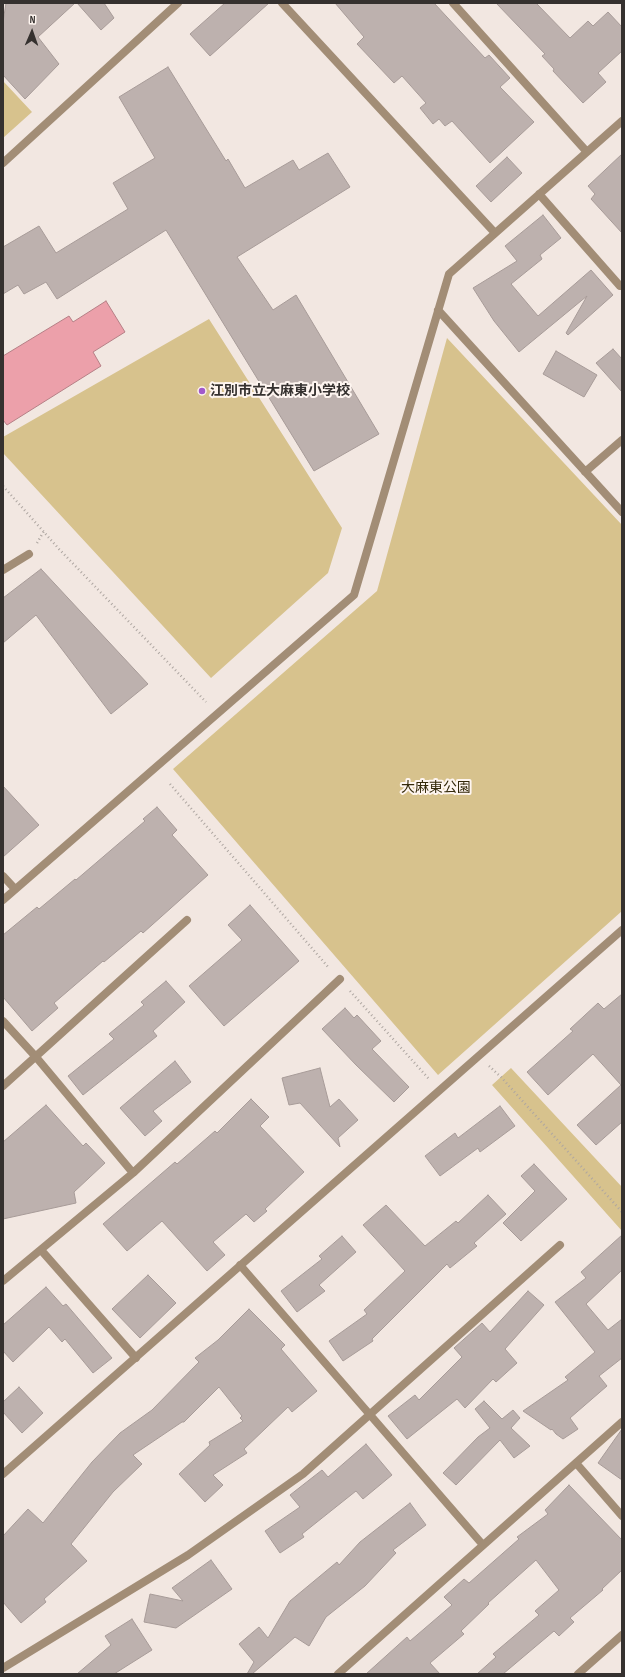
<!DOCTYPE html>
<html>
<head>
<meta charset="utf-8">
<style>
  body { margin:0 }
  #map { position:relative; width:625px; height:1677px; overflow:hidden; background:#f2e7e1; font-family:"Sofia Sans Condensed",sans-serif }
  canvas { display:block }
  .frame { position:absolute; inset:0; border:4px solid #35312f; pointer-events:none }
  .north { position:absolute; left:12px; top:12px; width:40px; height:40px; -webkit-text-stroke:3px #fef5f0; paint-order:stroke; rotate:2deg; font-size:11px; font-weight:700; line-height:16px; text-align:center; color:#35312f }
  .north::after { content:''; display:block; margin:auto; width:14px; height:18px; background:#35312f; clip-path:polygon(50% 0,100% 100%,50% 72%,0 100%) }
</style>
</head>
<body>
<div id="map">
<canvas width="625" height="1677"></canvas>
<div class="frame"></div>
<div class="north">N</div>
</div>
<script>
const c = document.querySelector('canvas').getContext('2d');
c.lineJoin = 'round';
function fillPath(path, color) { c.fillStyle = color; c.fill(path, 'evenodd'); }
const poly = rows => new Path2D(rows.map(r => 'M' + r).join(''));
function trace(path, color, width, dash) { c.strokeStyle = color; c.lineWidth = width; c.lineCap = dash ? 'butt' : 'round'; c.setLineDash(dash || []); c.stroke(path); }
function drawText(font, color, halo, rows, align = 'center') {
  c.font = font + ' "Sofia Sans Condensed","Noto Sans JP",sans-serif'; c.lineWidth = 4; c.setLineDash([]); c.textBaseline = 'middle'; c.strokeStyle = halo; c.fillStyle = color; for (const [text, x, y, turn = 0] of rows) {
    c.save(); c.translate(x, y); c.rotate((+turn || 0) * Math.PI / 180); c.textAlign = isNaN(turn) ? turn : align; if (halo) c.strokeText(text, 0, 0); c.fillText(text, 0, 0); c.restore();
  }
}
fillPath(poly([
  [3,81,32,112,3,138],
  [209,319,342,528,328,573,211,678,3,453,3,437],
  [447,338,622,525,622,911,438,1075,173,769,377,591],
  [511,1068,622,1187,622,1231,492,1085]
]), '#d7c28d');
const water = poly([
  [106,301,125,332,93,352,101,366,7,425,3,420,3,356,69,316,73,322,106,301]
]);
fillPath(water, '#eca0aa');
trace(water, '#b57f85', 1);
const building = poly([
  [6,3,75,3,38,37,59,64,25,99,3,75,3,22,6,3],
  [77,3,104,3,114,18,101,30,77,3],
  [225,3,269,3,210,56,190,34,225,3],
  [335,3,434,3,485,58,489,55,510,78,500,87,534,122,490,163,452,121,445,126,439,119,433,124,420,108,426,103,402,76,394,83,357,44,364,37,335,3],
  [496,3,536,3,570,38,588,21,593,26,608,12,622,27,622,51,598,73,606,82,583,103,553,71,554,69,542,56,545,54,496,3],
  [168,67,226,161,228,159,245,188,293,160,299,170,328,153,350,187,237,257,273,310,296,295,379,434,314,471,166,230,57,299,46,282,24,294,18,285,3,294,3,247,39,226,56,253,128,209,113,183,155,158,119,97,168,67],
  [622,154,622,233,591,199,595,194,588,186,622,154],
  [507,157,522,173,491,202,476,186,507,157],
  [543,215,561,238,540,255,542,259,511,284,538,316,591,270,613,295,568,335,566,333,587,296,519,352,494,321,473,288,517,261,505,246,543,215],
  [613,349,622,359,622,392,596,363,613,349],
  [556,351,597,375,584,397,543,374,556,351],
  [41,569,148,684,111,714,36,615,3,643,3,598,41,569],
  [3,786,39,825,3,857,3,786],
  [157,807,177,830,172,835,208,875,143,933,141,931,104,962,103,961,54,1003,58,1008,32,1031,3,997,3,935,37,907,39,909,75,879,76,880,145,821,143,819,157,807],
  [250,905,299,961,224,1026,189,986,242,940,228,925,250,905],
  [166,981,185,1002,153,1031,157,1036,83,1095,68,1076,114,1039,109,1034,144,1005,141,1002,166,981],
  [622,994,622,1122,596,1145,577,1125,621,1085,593,1054,548,1095,527,1072,573,1031,570,1029,598,1003,604,1009,622,994],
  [345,1008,354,1018,357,1015,381,1041,372,1049,409,1087,394,1102,356,1065,322,1029,345,1008],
  [175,1061,191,1082,153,1111,162,1121,145,1136,120,1108,175,1061],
  [320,1068,330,1107,339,1099,358,1120,338,1138,340,1147,300,1103,289,1105,282,1078,320,1068],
  [251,1099,269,1117,260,1126,304,1172,265,1209,267,1211,254,1222,246,1214,213,1242,225,1255,207,1271,162,1221,127,1251,103,1224,175,1162,177,1164,215,1131,217,1133,251,1099],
  [46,1105,83,1146,86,1143,105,1163,74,1192,76,1203,3,1219,3,1142,46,1105],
  [500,1106,515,1126,480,1152,478,1148,440,1176,425,1156,455,1133,458,1138,500,1106],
  [534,1164,567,1199,521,1241,503,1223,535,1191,521,1176,534,1164],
  [488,1195,506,1214,474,1243,477,1246,450,1268,447,1264,372,1339,373,1341,343,1361,329,1341,367,1314,364,1310,405,1271,363,1225,386,1205,425,1246,456,1221,458,1223,488,1195],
  [622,1235,622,1270,586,1304,608,1330,622,1319,622,1358,599,1376,607,1386,570,1418,578,1429,563,1439,556,1434,552,1429,551,1430,523,1411,568,1380,565,1377,595,1352,555,1302,586,1278,581,1272,622,1235],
  [342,1236,356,1252,319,1285,325,1291,297,1312,281,1291,322,1259,319,1256,342,1236],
  [148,1275,176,1303,140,1338,112,1309,148,1275],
  [46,1287,63,1306,66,1304,112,1358,93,1373,65,1339,62,1342,49,1327,13,1362,3,1351,3,1325,46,1287],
  [528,1291,544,1305,505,1349,517,1363,496,1382,493,1379,465,1408,457,1399,407,1439,388,1416,415,1395,419,1400,462,1357,454,1348,482,1323,490,1332,528,1291],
  [249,1309,285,1345,281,1349,317,1391,292,1412,288,1407,244,1449,247,1453,213,1475,223,1485,205,1502,179,1474,210,1445,209,1442,243,1421,240,1418,242,1416,219,1387,184,1422,182,1422,133,1455,142,1464,113,1492,71,1544,87,1561,44,1599,46,1602,21,1623,3,1602,3,1536,28,1509,43,1523,92,1462,120,1433,152,1410,199,1362,195,1358,218,1340,249,1309],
  [19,1387,43,1413,22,1433,3,1412,3,1402,19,1387],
  [484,1401,502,1419,513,1410,520,1418,511,1428,530,1446,514,1458,500,1440,456,1485,443,1473,478,1437,490,1428,475,1409,484,1401],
  [622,1429,622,1480,598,1463,622,1429],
  [366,1444,392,1475,363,1499,356,1491,302,1534,304,1537,280,1553,265,1531,300,1507,290,1495,322,1470,328,1477,366,1444],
  [569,1485,622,1540,622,1570,602,1589,603,1590,570,1618,574,1622,559,1636,554,1631,503,1674,477,1674,496,1657,493,1654,539,1615,535,1611,559,1590,536,1560,488,1603,489,1604,461,1631,464,1634,430,1663,440,1674,366,1674,407,1637,410,1641,452,1605,444,1597,464,1579,469,1583,519,1539,517,1537,548,1514,545,1510,569,1485],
  [410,1503,426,1525,393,1550,396,1553,365,1586,326,1617,309,1646,295,1637,252,1674,247,1674,254,1662,239,1644,259,1627,268,1638,290,1601,337,1562,339,1565,360,1542,410,1503],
  [211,1560,232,1589,176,1628,144,1622,150,1594,183,1601,172,1588,211,1560],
  [132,1619,152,1650,114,1674,77,1674,111,1645,105,1636,132,1619]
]);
fillPath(building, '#bdb1ae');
trace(building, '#a79b98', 1);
trace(poly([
  [3,486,59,549,206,702],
  [37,543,44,531],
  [170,784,329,968],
  [350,991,429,1079],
  [489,1066,501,1077,622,1212]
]), '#aea6a1', 2.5, [1, 3]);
trace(poly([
  [282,3,495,233],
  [453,3,587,152],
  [3,163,178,3],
  [539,194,620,286,622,285],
  [438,310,622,512],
  [585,472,622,440],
  [3,570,29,554],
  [3,876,15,889],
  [3,900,354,595,449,274,622,121],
  [3,1021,36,1057,133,1173],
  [3,1086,187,920],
  [41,1250,136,1358],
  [240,1265,483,1545],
  [3,1281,133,1173,340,979],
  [576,1463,622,1516],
  [3,1474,622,930],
  [3,1668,188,1555,303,1474,560,1245],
  [338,1674,622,1422],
  [578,1674,622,1635]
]), '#a28d76', 8);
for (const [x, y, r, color] of [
  [202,391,4,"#a158cb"]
]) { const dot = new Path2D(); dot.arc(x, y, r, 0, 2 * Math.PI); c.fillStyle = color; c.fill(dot); trace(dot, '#fef5f0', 1.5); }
drawText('bold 14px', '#35312f', '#fef5f0', [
  ["江別市立大麻東小学校",210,391]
], 'left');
drawText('14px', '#34290a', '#fef5f0', [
  ["大麻東公園",436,788]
]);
</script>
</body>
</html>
